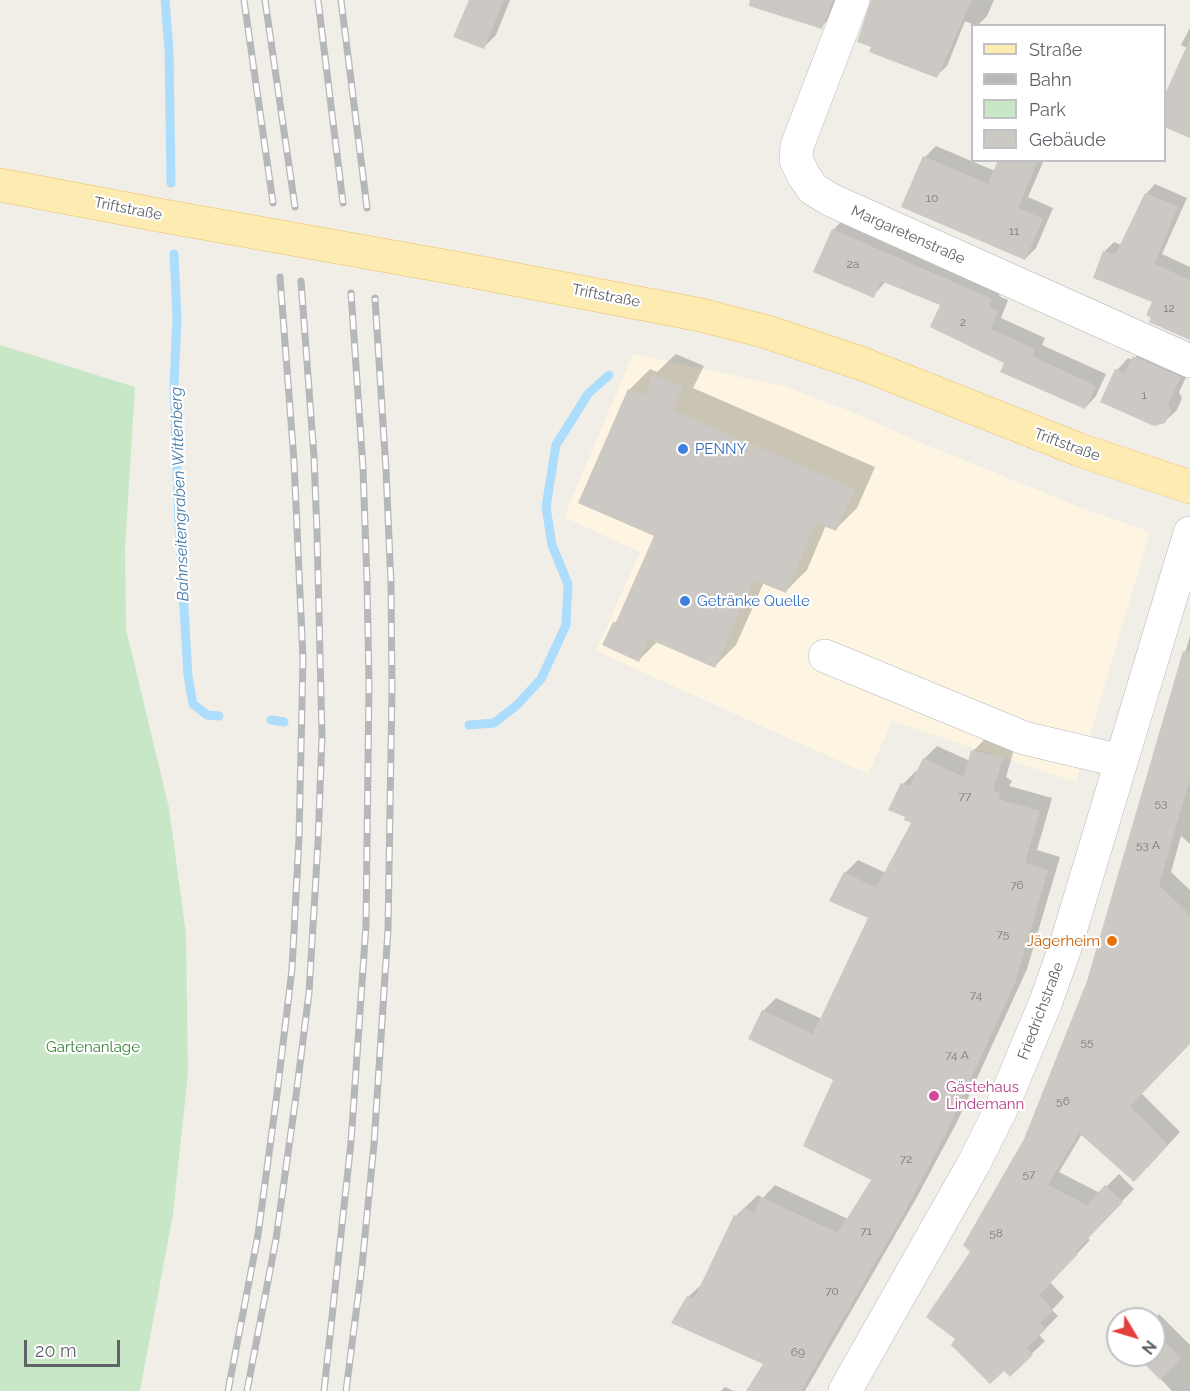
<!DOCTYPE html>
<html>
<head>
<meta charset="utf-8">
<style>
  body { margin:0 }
  #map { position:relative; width:1190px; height:1391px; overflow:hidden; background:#f1eee8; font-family:Raleway,sans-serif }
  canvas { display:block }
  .legend { position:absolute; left:971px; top:24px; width:195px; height:138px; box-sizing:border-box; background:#fff; border:2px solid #bfc1c3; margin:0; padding:8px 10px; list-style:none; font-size:18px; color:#5f6368 }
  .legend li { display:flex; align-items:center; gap:12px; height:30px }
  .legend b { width:30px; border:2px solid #bfc1c3 }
  .north { position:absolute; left:1106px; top:1307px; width:60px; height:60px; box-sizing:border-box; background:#fff; border:2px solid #bfc1c3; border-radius:50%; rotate:128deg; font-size:16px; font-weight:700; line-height:24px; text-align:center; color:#5f6368 }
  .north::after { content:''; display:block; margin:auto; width:21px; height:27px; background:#e4403b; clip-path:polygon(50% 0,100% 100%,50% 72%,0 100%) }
  .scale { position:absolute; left:24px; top:1340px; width:96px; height:27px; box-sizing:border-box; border:3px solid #5f6368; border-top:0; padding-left:8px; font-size:18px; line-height:21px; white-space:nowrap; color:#5f6368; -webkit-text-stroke:4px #fff; paint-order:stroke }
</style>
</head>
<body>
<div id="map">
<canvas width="1190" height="1391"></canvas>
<ul class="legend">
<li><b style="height:8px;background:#fcecb1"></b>Straße</li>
<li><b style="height:8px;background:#b6b7b8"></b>Bahn</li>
<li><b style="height:16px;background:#c8e7c6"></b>Park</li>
<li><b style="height:16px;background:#ccc9c5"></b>Gebäude</li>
</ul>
<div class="north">N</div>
<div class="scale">20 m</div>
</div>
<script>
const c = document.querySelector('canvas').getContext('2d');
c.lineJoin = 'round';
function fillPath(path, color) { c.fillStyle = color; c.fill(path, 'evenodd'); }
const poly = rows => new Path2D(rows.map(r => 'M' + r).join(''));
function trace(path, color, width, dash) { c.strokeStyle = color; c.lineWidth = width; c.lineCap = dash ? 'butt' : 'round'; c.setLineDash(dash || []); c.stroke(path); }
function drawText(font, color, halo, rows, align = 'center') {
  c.font = font + ' Raleway,sans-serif'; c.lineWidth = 4.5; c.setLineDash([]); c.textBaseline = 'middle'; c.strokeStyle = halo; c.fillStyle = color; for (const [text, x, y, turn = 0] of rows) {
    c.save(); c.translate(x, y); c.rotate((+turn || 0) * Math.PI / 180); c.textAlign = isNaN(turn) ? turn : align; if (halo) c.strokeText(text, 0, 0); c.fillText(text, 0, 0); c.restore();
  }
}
fillPath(poly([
  [633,354,784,386,857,414,917,441,1082,508,1150,532,1076,782,892,721,868,774,596,651,640,552,564,517]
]), '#fdf5e1');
fillPath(poly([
  [0,345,135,387,125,548,126,629,169,808,186,934,188,1073,173,1214,140,1391,0,1391]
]), '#c8e7c6');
fillPath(poly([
  [470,0,510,0,496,35,484,47],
  [772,0,838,0,832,16,821,27],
  [873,0,994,0,987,16,977,26,965,21,947,66,936,76],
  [1190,28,1190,136,1187,48,1181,45],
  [936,146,995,171,1000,160,1044,160,1028,197,1053,208,1036,248,1025,259,925,157],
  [1155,184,1187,198,1162,254,1190,267,1190,339,1154,301,1095,277,1105,251,1114,242,1121,245,1146,194],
  [844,219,1002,288,999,296,1008,300,1001,318,1045,338,1042,345,1106,374,1096,396,1085,408,1006,362,942,304,886,281,873,296,833,230],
  [1146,345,1190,369,1179,392,1182,398,1177,410,1164,422,1117,370,1128,358,1133,360],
  [676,354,704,366,693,388,875,467,857,508,836,529,826,525,807,570,785,592,764,582,736,645,715,666,658,641,639,660,615,623,619,618,656,535,629,390,650,369,657,372],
  [1190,636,1190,844,1181,836,1171,872,1190,890,1190,1042,1141,1093,1180,1132,1147,1168,1082,1134,1059,1172,1100,1193,1119,1174,1134,1189,1087,1237,1090,1240,1050,1282,1064,1297,1052,1310,1058,1316,1039,1335,1045,1341,1010,1375,957,1339,972,1251,1025,1139,1089,982],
  [986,738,1015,746,1006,777,1012,781,1009,786,1052,798,1037,850,1060,857,1027,969,957,1122,917,1197,805,1391,748,1391,765,1363,688,1297,702,1284,736,1216,758,1195,763,1198,775,1185,848,1219,873,1179,835,1079,763,1011,776,998,822,1019,870,918,845,873,858,860,886,873,913,822,907,817,890,809,903,784,916,771,918,772,924,759,937,746,970,761,973,751],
  [1159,1314,1190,1345,1190,1391,1172,1391,1138,1355,1154,1355,1154,1319],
  [725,1387,734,1391,721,1391]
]), '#0003');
trace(poly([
  [165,0,169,49,171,183],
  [174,254,177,317,174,387,179,524,188,676,193,704,207,715,219,716],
  [271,720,284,722],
  [469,725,494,723,517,705,541,679,566,625,568,584,552,545,546,507,556,445,588,394,609,375]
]), '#adddfc', 9);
fillPath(poly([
  [469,0,504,0,484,49,453,37],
  [750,0,833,0,822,29,749,6],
  [871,0,972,0,937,78,869,52,871,47,857,42],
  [1190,39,1190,138,1164,127,1164,96],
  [923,156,988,184,998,160,1038,160,1018,208,1043,219,1025,260,901,207],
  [1145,193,1178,207,1154,264,1190,280,1190,340,1149,322,1151,318,1146,315,1152,302,1093,278,1103,251,1115,255],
  [832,229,992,299,989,307,998,311,991,329,1035,349,1032,356,1096,386,1085,409,1000,372,1004,363,930,327,940,305,881,281,874,298,813,272],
  [1133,356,1181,377,1168,404,1171,411,1165,423,1154,426,1100,402,1115,369,1125,373],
  [653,374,683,387,673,410,855,489,836,531,816,523,786,593,754,580,715,668,649,639,639,662,602,645,613,622,616,622,654,536,578,503,628,389,644,396],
  [1183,651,1190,652,1190,779,1159,885,1190,915,1190,1044,1130,1106,1168,1145,1134,1182,1079,1133,1048,1185,1087,1205,1105,1185,1123,1202,1076,1251,1078,1254,1039,1295,1053,1310,1040,1323,1046,1329,1027,1348,1033,1355,1010,1377,1004,1371,990,1384,951,1345,955,1339,926,1317,970,1252,963,1245,1024,1139,1087,981],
  [971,750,1003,758,993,791,1001,794,998,799,1040,811,1025,863,1048,870,1015,983,944,1137,905,1211,801,1391,746,1391,763,1364,671,1323,687,1296,694,1299,734,1215,739,1217,744,1207,754,1213,761,1197,838,1233,871,1180,803,1146,833,1080,748,1039,762,1010,813,1034,868,918,829,901,844,872,876,888,911,823,904,820,905,817,888,810,901,783,910,786,923,758,964,777],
  [1154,1331,1181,1358,1160,1380,1136,1355,1154,1355]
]), '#ccc9c5');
const minor = poly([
  [853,0,797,146,796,160,804,176,813,189,831,200,1190,361],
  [825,656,1024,738,1121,761],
  [845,1391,973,1165,1001,1109,1045,1004,1065,948,1190,533]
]);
const major = poly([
  [0,185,164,216],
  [466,270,701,315,767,332,863,364,1080,450,1190,487]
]);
trace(minor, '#b5b8bc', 34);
trace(major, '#edc065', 34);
trace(minor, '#fff', 33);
trace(major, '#fcecb1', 33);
const rail = poly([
  [244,0,273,203],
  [265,0,295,207],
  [318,0,343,203],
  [341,0,367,208],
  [228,1391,258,1235,277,1094,292,969,299,838,303,659,294,461,280,277],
  [247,1391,276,1239,296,1096,309,993,318,842,322,736,317,532,314,457,301,281],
  [324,1391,351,1142,366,925,369,684,367,581,363,468,351,293],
  [346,1391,362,1266,374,1144,388,930,392,688,391,584,386,470,375,298]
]);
trace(rail, '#b6b7b8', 7);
trace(rail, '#fff', 4.5, [14]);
const majorBridge = poly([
  [164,216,466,270]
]);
trace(majorBridge, '#edc065', 34, []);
trace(majorBridge, '#fcecb1', 33);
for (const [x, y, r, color] of [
  [683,449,6,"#3f7fe0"],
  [685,601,6,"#3f7fe0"],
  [1112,941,6,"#e8710a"],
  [934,1096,6,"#d1479c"]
]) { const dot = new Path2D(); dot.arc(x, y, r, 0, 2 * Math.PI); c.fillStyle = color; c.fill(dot); trace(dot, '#fff', 2); }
drawText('12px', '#7a7c7f', null, [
  ["10",932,198],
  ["11",1014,231],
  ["2a",853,264],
  ["12",1169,308],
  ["2",963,322],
  ["1",1144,395],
  ["77",965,796],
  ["53",1161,803],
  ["53 A",1148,845],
  ["76",1017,885],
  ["75",1003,934],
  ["74",976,995],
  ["55",1087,1042],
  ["74 A",957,1055],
  ["56",1063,1101],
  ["72",906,1159],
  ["57",1029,1174],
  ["71",866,1231],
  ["58",996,1233],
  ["70",832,1291],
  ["69",798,1352]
]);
drawText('15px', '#5f6368', '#fff', [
  ["Triftstraße",128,209,11],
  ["Margaretenstraße",908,235,24],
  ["Triftstraße",606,296,11],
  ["Triftstraße",1067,445,20],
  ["Friedrichstraße",1041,1011,-69]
]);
drawText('15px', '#366cbe', '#fff', [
  ["PENNY",695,449],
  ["Getränke Quelle",697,601]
], 'left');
drawText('15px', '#c56008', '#fff', [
  ["Jägerheim",1100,941]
], 'right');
drawText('15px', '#398539', '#fff', [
  ["Gartenanlage",93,1047]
]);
drawText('15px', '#b23c85', '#fff', [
  ["Gästehaus",946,1087],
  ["Lindemann",946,1104]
], 'left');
drawText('italic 16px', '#457aa7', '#fff', [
  ["Bahnseitengraben Wittenberg",180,494,-92]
]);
</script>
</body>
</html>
